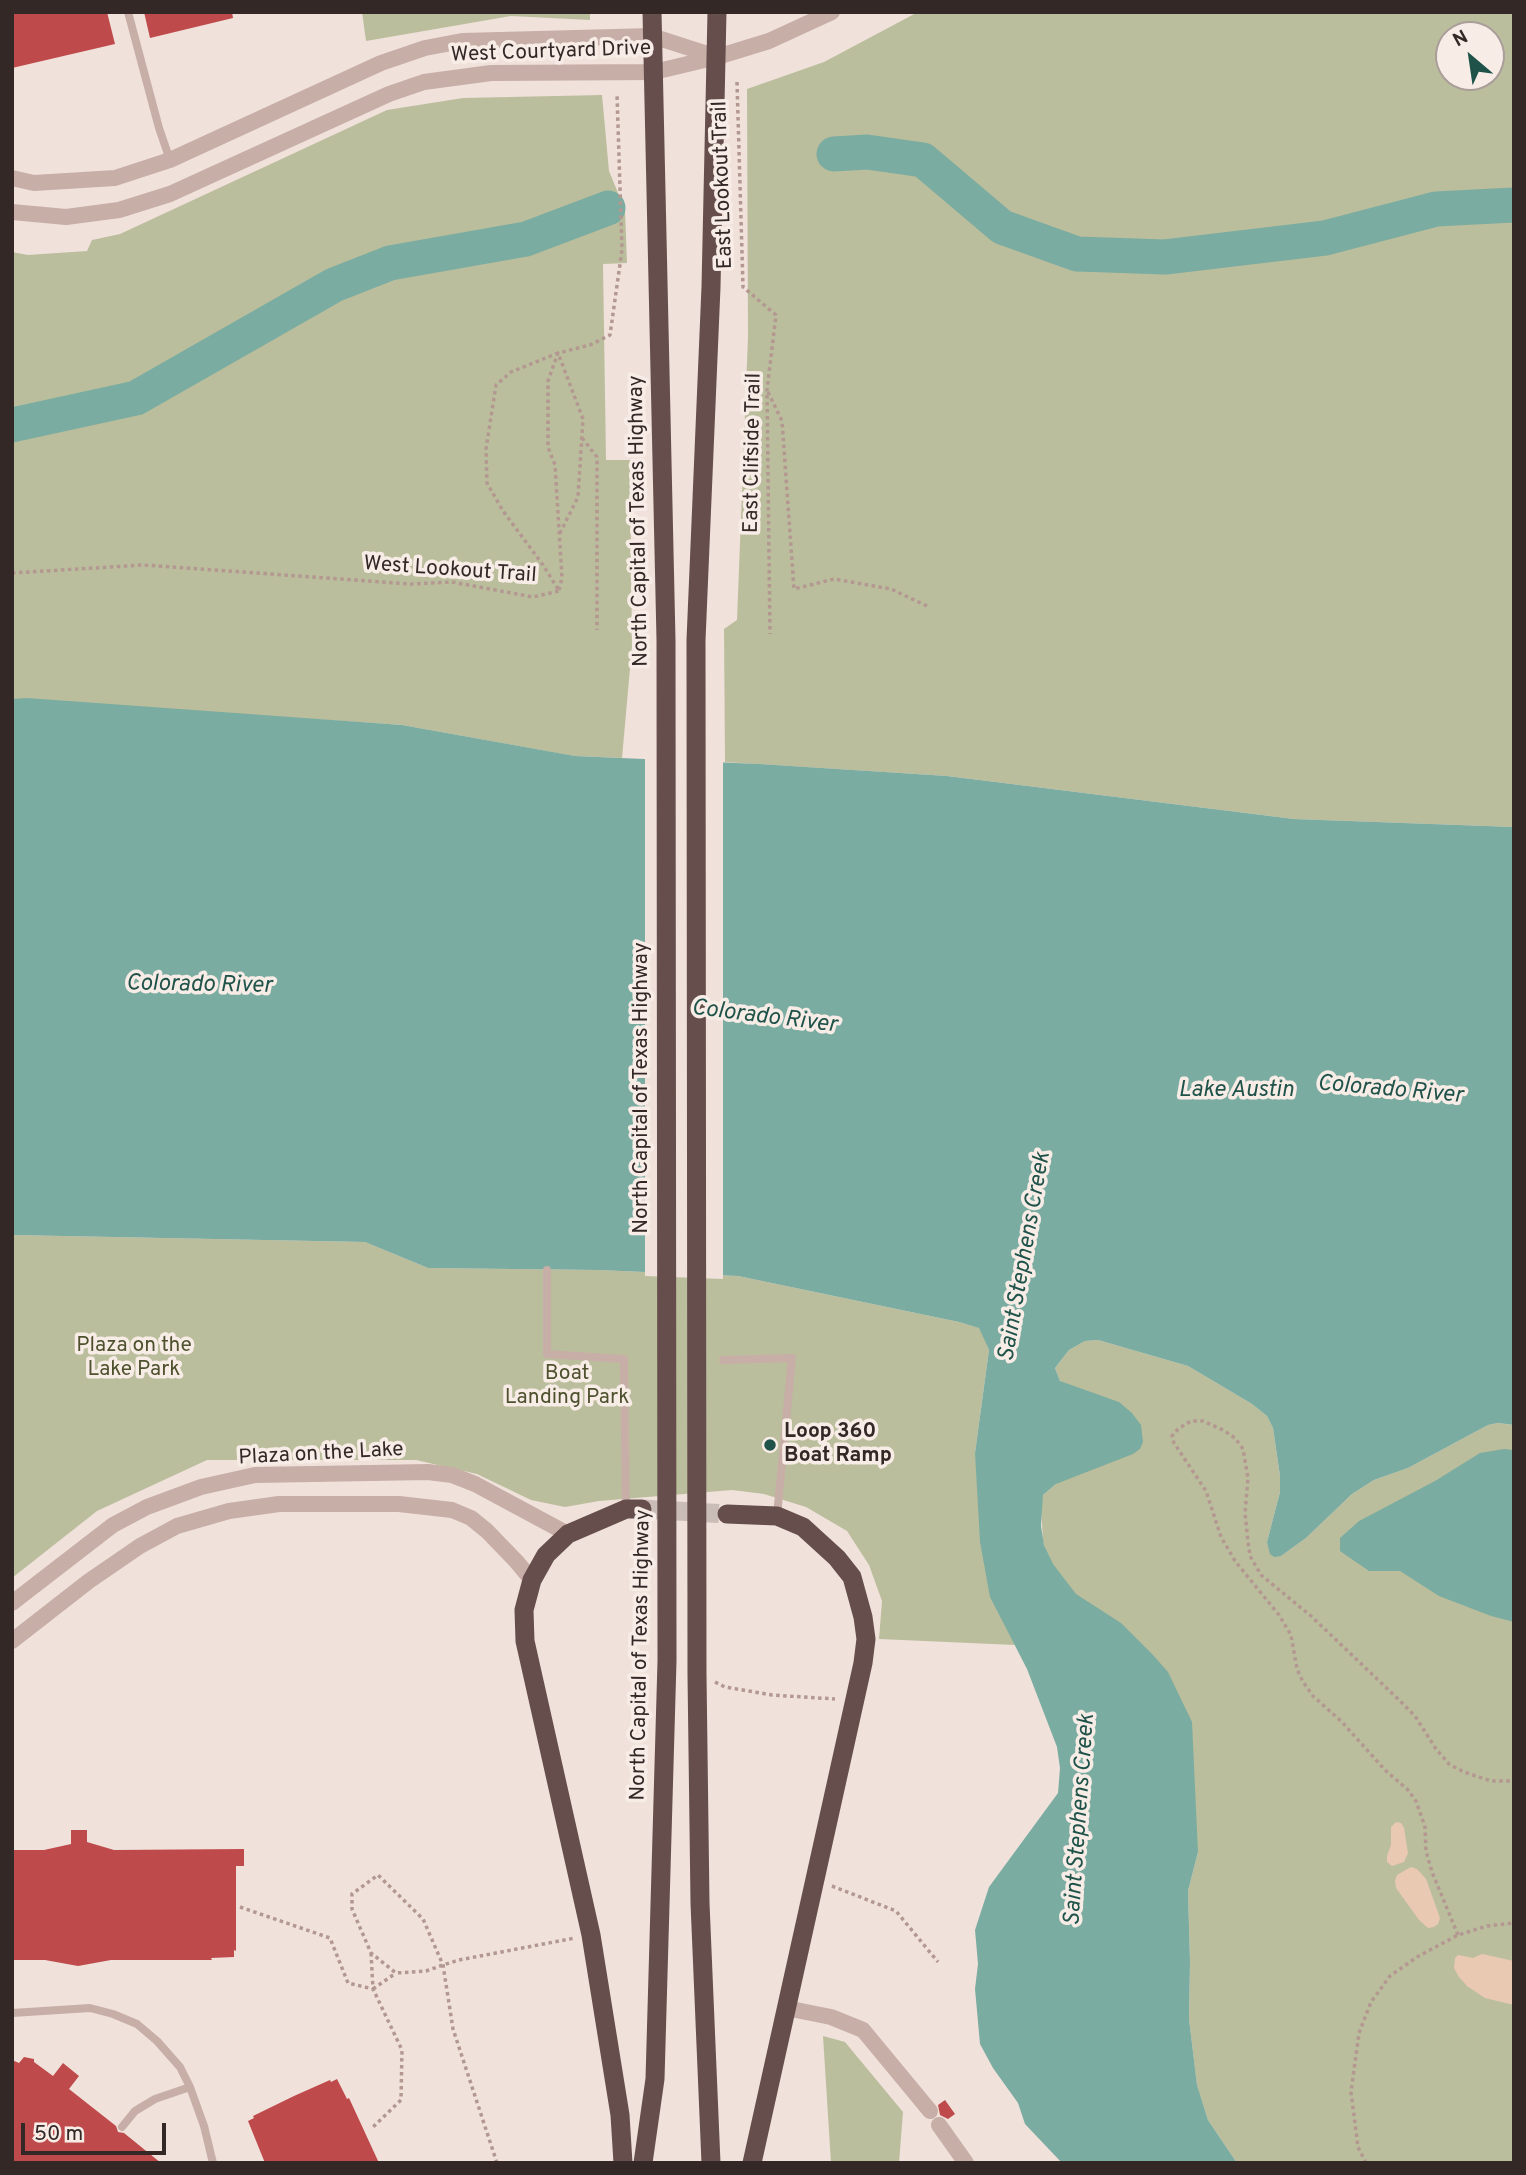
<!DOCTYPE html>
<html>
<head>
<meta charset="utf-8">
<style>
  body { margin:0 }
  #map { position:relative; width:1526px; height:2175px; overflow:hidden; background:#f0e1db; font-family:Overpass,sans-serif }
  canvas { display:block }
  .frame { position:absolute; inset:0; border:14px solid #342827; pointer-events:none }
  .north { position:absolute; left:1435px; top:21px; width:70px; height:70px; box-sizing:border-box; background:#f8ece7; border:2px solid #aa9e9a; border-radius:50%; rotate:331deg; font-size:19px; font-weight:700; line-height:28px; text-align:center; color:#342827 }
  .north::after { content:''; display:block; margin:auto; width:24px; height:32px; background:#1f534a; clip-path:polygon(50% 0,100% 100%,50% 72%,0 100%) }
  .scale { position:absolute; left:21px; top:2123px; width:145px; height:32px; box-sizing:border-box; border:4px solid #342827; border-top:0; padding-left:9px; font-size:21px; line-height:24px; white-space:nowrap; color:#342827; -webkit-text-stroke:5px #f8ece7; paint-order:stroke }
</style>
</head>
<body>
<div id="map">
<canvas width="1526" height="2175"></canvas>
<div class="frame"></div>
<div class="north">N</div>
<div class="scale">50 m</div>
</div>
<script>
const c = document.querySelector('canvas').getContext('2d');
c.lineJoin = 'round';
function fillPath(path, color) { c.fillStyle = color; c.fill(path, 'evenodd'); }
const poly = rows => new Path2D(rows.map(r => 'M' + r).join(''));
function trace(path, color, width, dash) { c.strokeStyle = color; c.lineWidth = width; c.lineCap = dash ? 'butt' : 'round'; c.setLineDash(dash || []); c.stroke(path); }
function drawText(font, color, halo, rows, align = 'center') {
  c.font = font + ' Overpass,sans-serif'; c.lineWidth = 7; c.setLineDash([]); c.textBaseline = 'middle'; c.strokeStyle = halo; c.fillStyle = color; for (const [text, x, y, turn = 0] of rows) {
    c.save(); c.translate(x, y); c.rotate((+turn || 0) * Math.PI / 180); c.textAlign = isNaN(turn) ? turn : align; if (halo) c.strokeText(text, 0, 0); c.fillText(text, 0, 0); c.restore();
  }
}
fillPath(poly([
  [362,12,590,12,590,20,511,16,366,41],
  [918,12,1514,12,1514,827,1294,819,947,776,725,762,724,629,737,620,748,337,747,89,824,62],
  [1449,35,1491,35,1491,77,1449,77],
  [602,95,609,171,625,210,627,263,603,264,606,460,630,460,632,646,622,758,574,756,402,725,12,699,12,252,28,255,87,251,92,240,120,234,387,110,463,98],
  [12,1235,365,1242,428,1268,598,1270,738,1276,959,1322,980,1328,989,1350,975,1453,1006,1626,1015,1645,879,1639,882,1601,869,1565,847,1531,806,1507,764,1494,732,1490,599,1501,565,1507,531,1500,477,1474,416,1460,207,1460,97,1511,12,1578],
  [1098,1340,1188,1366,1252,1404,1267,1416,1273,1428,1280,1476,1280,1492,1267,1542,1281,1556,1306,1538,1352,1494,1374,1480,1408,1468,1488,1425,1498,1423,1514,1425,1514,2163,1237,2163,1208,2120,1197,2086,1189,2019,1190,1961,1188,1891,1198,1852,1075,1596,1051,1564,1043,1542,1041,1504,1043,1495,1056,1484,1069,1386,1060,1381,1055,1368,1069,1350,1085,1341],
  [823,2036,845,2042,903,2112,899,2163,831,2163]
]), '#bbbe9c');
fillPath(poly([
  [1396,1822,1401,1823,1404,1828,1408,1853,1404,1862,1392,1866,1387,1862,1387,1856,1391,1845,1391,1827],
  [1411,1867,1417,1869,1426,1879,1440,1918,1438,1924,1434,1927,1428,1928,1419,1920,1396,1888,1395,1881,1397,1875],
  [1482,1954,1514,1961,1514,2005,1485,1998,1467,1986,1459,1977,1454,1968,1455,1958,1458,1955,1473,1958]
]), '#eac9b3');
fillPath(poly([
  [27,698,402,725,575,756,759,764,947,776,1294,819,1514,827,1514,1425,1498,1423,1488,1425,1408,1468,1374,1480,1352,1494,1306,1538,1281,1556,1274,1557,1270,1554,1267,1542,1280,1492,1280,1476,1273,1428,1267,1416,1252,1404,1188,1366,1098,1340,1085,1341,1069,1350,1055,1368,1060,1381,1119,1402,1132,1413,1141,1425,1143,1442,1140,1449,1133,1454,1056,1484,1043,1495,1041,1526,1044,1545,1053,1564,1076,1594,1121,1623,1153,1655,1168,1672,1192,1722,1198,1852,1188,1891,1190,1961,1189,2019,1197,2085,1208,2120,1237,2163,1062,2163,1025,2124,1018,2103,993,2068,980,2044,975,1989,978,1964,975,1930,989,1887,1058,1793,1060,1768,1057,1747,1027,1669,990,1597,980,1542,975,1453,989,1350,979,1328,959,1322,738,1276,598,1270,428,1268,365,1242,12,1235,12,699],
  [1504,1449,1514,1450,1514,1622,1491,1616,1439,1596,1400,1571,1369,1571,1340,1551,1340,1538,1359,1521,1435,1481,1480,1453]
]), '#7baca1');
fillPath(poly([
  [645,755,723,759,723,1279,645,1276]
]), '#f0e1db');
trace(poly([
  [834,154,867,152,923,160,1002,227,1077,254,1165,257,1325,238,1436,209,1514,205],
  [12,425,136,398,334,285,390,263,526,239,608,208]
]), '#7baca1', 35);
fillPath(poly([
  [12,12,107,12,115,44,12,68],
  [144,12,232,12,233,18,150,38],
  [71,1830,87,1830,87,1842,114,1850,244,1849,244,1866,236,1866,236,1951,234,1950,234,1957,211,1958,212,1960,111,1960,78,1966,45,1960,12,1960,12,1850,44,1850,71,1844],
  [24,2057,34,2059,34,2062,53,2076,63,2063,79,2076,69,2089,116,2126,118,2132,124,2133,161,2163,12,2163,12,2060,19,2063],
  [337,2079,347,2099,349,2098,379,2163,265,2163,248,2121,254,2118,253,2116,294,2096,330,2080,331,2082],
  [945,2100,955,2114,948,2119,940,2115,938,2105]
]), '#bf4a4b');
trace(poly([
  [642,1509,727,1514]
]), '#cabcb7', 19, [19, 10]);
trace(poly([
  [737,82,743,287,776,315,767,390,770,634],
  [768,392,782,421,794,589,834,579,891,589,929,607],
  [582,438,597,457,597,630],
  [12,573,143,565,411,584,452,582,533,597,559,591],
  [558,589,543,565,503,511,487,483,486,449,496,385,511,372,558,353,583,419,578,497,560,533],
  [559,590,562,578,555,465,548,447,548,381,558,353,590,345,610,335,622,250,617,94],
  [715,1682,725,1687,772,1695,835,1699],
  [832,1886,896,1911,938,1962],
  [240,1907,330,1938,348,1983,373,1989,402,2050,401,2100,372,2128],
  [1458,1935,1432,1872,1426,1851,1425,1827,1416,1801,1408,1790,1385,1770,1342,1722,1313,1696,1303,1682,1297,1669,1291,1635,1279,1615,1235,1561,1221,1537,1206,1491,1174,1443,1172,1436,1178,1429,1191,1421,1203,1421,1223,1430,1235,1438,1243,1449,1248,1478,1245,1513,1248,1542,1250,1556,1261,1575,1311,1616,1398,1699,1415,1716,1436,1749,1449,1764,1464,1772,1491,1781,1514,1781],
  [371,1953,373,1989],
  [373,1989,396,1973],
  [497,2163,453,2029,443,1965,423,1919,378,1875,352,1894,352,1909,371,1953,396,1973,426,1971,443,1965,459,1960,575,1938],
  [1366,2163,1358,2147,1351,2092,1359,2033,1371,2002,1390,1976,1417,1957,1458,1935,1487,1926,1514,1923]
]), '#b39892', 3.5, [3.5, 3.5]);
trace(poly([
  [128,12,159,128,170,160],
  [547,1270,547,1354,624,1359,626,1509],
  [723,1360,792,1358,777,1516],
  [12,2013,90,2008,113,2014,137,2024,157,2041,180,2067,190,2087,204,2126,213,2163],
  [122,2127,135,2111,155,2099,190,2087]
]), '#c7aea7', 8);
trace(poly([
  [12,178,34,183,115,178,170,160,381,63,425,48,462,41,652,36,714,56],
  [12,212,66,217,119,210,170,194,389,94,424,82,491,73,654,72,717,57,769,41,832,12],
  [12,1603,113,1525,147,1507,201,1487,255,1475,428,1472,452,1475,475,1484,568,1534],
  [12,1641,89,1581,140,1546,177,1526,229,1511,279,1504,399,1504,452,1510,471,1518,487,1531,516,1561,532,1580],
  [786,2008,831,2017,863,2030,930,2111],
  [939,2125,966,2163]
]), '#c7aea7', 16);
trace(poly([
  [727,1514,777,1516,803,1527,837,1558,852,1577,863,1617,866,1639,863,1663,752,2163],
  [623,2163,620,2115,591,1935,525,1641,524,1610,532,1580,546,1555,568,1534,626,1509,642,1509],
  [643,2163,655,2079,667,1661,666,640,652,12],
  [711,2163,700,1903,697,1674,696,640,711,287,717,12]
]), '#664e4c', 19);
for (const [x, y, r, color] of [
  [770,1445,7,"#1f534a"]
]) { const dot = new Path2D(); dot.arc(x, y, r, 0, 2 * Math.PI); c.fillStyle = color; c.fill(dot); trace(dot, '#f8ece7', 2.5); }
drawText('21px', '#342827', '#f8ece7', [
  ["West Courtyard Drive",551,53,-2],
  ["East Lookout Trail",724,185,-92],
  ["East Clifside Trail",754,453,-89],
  ["North Capital of Texas Highway",640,521,-91],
  ["West Lookout Trail",450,571,4],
  ["North Capital of Texas Highway",643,1088,-90],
  ["Plaza on the Lake",321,1455,-3],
  ["North Capital of Texas Highway",642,1655,-89]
]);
drawText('21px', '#4d512d', '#f8ece7', [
  ["Plaza on the",134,1347],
  ["Lake Park",134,1371],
  ["Boat",567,1375],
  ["Landing Park",567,1399]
]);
drawText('bold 21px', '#342827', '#f8ece7', [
  ["Loop 360",784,1433],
  ["Boat Ramp",784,1457]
], 'left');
drawText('italic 23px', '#1f534a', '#f8ece7', [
  ["Colorado River",199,986,1],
  ["Colorado River",764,1018,7],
  ["Lake Austin",1236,1091],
  ["Colorado River",1390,1091,5],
  ["Saint Stephens Creek",1026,1257,-80],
  ["Saint Stephens Creek",1081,1820,-86]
]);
</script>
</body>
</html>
